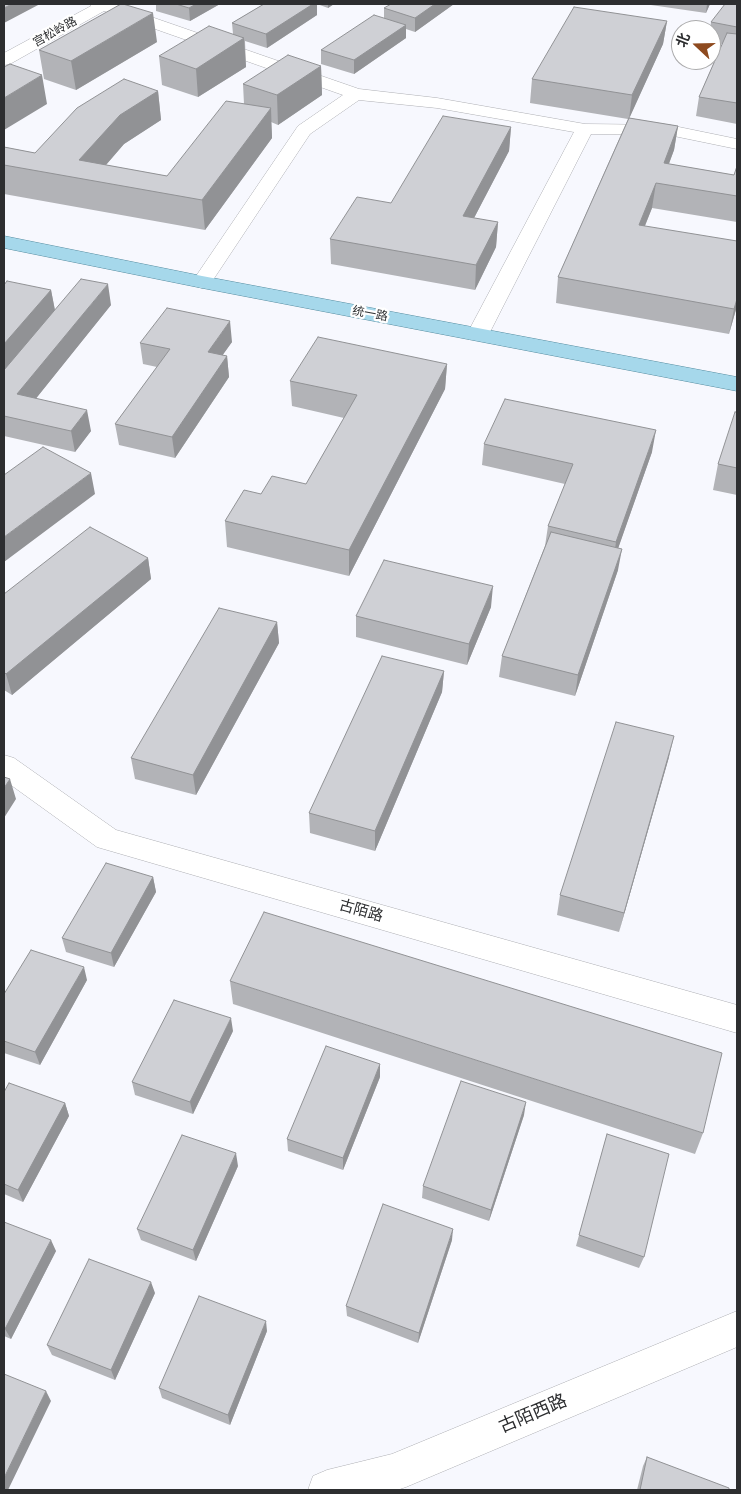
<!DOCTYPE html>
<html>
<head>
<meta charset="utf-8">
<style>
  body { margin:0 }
  #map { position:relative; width:741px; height:1494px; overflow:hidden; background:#f7f8fe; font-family:"PT Sans","Noto Sans SC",sans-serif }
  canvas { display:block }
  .frame { position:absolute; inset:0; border:5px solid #2d2e30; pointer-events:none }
  .north { position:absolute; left:671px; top:20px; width:50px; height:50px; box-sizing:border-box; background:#fff; border:1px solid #ababac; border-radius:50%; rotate:291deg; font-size:14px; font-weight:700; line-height:20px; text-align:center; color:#2d2e30 }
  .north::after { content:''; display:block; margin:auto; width:18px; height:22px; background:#8e4a1f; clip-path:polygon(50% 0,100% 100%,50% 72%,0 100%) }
</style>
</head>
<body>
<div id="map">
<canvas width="741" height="1494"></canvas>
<div class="frame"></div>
<div class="north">北</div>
</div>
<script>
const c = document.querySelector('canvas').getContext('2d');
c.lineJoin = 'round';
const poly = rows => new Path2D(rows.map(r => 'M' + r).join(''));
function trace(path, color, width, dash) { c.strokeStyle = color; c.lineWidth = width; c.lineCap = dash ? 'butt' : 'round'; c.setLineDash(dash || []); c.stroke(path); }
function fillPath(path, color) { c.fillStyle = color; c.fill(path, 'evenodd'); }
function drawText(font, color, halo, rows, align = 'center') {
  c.font = font + ' "PT Sans","Noto Sans SC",sans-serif'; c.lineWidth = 4.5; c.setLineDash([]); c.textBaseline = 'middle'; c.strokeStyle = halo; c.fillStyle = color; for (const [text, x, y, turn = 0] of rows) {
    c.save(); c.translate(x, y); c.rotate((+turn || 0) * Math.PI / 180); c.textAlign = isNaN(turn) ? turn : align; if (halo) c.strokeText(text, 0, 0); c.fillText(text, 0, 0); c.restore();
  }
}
const minor = poly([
  [90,4,114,4,359,89,437,98,585,124,669,125,737,139,737,149,669,135,591,134,489,334,485,338,478,340,471,338,467,334,574,132,437,108,359,100,310,134,209,286,202,288,195,286,192,282,298,126,343,95,104,11,10,64,4,65,4,53,91,6,90,4],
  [4,755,14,758,116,830,737,1005,737,1033,97,847,4,780,4,755],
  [737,1311,737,1347,406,1487,397,1490,308,1490,313,1476,327,1470,392,1454,737,1311]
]);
const major = poly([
  [4,236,202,276,737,377,737,391,202,288,4,248,4,236]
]);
trace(minor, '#aeafb4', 1);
trace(major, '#558ca0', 1);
fillPath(minor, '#fff');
fillPath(major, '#a6d8eb');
fillPath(poly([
  [156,4,220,4,190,21,156,11],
  [264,4,334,4,328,8,317,4,317,15,267,48,245,41,246,67,198,97,162,85,159,56,233,34,232,23],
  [454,4,415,32,406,29,406,38,354,74,321,64,321,50,384,18,384,8],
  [644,4,710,4,706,13],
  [737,4,737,124,696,116,699,97,722,44,711,42,711,30,710,30,711,22],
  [667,21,663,44,629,118,678,126,674,150,669,164,734,175,737,166,737,222,652,208,645,226,737,306,729,334,556,303,558,277,628,119,530,103,532,79],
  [157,42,76,90,44,79,39,50],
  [321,66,322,95,278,125,271,122,272,138,205,230,4,194,4,147,35,153,158,91,161,120,124,144,106,165,167,176,244,104,243,84],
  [511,127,509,151,474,218,498,222,496,247,475,290,331,264,330,239,391,203],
  [4,285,51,290,55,310,111,305,36,398,91,431,75,452,4,436],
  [232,342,222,355,227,356,229,377,175,458,119,445,115,424,157,367,143,364,140,343],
  [447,364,445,389,349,576,227,547,225,521,261,494,306,484,344,418,292,406,290,381],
  [737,412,737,495,713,490,718,464],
  [484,444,652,452,618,548,618,570,575,696,499,677,502,656,545,546,548,526,565,484,482,465],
  [148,558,151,579,12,695,4,690,4,594],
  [491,607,467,665,356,637,356,616],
  [277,622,279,643,196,795,135,779,131,758],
  [444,671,442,692,375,851,310,833,309,813],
  [669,757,619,932,557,915,560,895],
  [153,877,156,892,114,967,66,952,62,938],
  [87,980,40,1065,4,1053,4,994],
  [230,981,703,1133,695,1154,233,1004],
  [233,1031,193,1114,135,1095,132,1082],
  [380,1077,343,1170,288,1151,287,1139],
  [4,1092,65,1103,69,1116,23,1202,4,1194],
  [524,1115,489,1221,422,1198,423,1186],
  [607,1134,644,1257,639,1268,576,1246],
  [238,1166,196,1261,141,1240,137,1229],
  [4,1222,56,1251,11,1339,4,1336],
  [452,1240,418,1343,347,1316,346,1306],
  [155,1293,115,1380,52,1355,47,1345],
  [267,1331,230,1425,162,1398,159,1388],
  [647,1457,729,1490,637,1490,643,1466]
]), '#b2b3b7');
fillPath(poly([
  [12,4,40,4,4,23,4,8],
  [196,4,220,4,190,21,189,8],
  [313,4,317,4,317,15,267,48,266,34],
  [328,4,334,4,328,8],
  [435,4,454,4,415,32,415,18],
  [707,4,710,4,706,13],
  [153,13,157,42,76,90,71,61],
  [667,21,663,44,629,119,632,95],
  [406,25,406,38,354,74,354,60],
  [244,38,246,67,198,97,196,69],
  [321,66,322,95,278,125,277,95],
  [42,75,47,104,4,130,4,98],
  [158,91,161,120,124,144,92,181,79,160,120,115],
  [271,108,272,138,205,230,202,200],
  [678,126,674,150,661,184,664,163],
  [511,127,509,151,462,241,463,216],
  [656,183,652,208,635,250,639,225],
  [498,222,496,247,475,290,476,265],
  [108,284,111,305,22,416,17,394],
  [51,290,55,311,4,371,4,344],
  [737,299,737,306,729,334,734,309],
  [230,321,232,342,210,373,208,352],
  [227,356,229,377,175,458,172,437],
  [447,364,445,389,349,576,349,550],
  [87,410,91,431,75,452,71,431],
  [656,430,652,452,613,563,616,542],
  [91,473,95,494,4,562,4,537],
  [622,549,618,570,575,696,578,675],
  [148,558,151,579,12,695,6,674],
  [493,586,491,607,467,665,469,644],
  [277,622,279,643,196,795,193,775],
  [444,671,442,692,375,851,375,831],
  [674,736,669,757,619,932,624,913],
  [10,779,16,799,4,818,4,788],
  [153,877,156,892,114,967,111,953],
  [84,967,87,980,40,1065,35,1052],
  [231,1018,233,1031,193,1114,190,1102],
  [380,1064,380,1077,343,1170,343,1158],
  [526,1102,524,1115,489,1221,491,1210],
  [65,1103,69,1116,23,1202,18,1190],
  [236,1153,238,1166,196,1261,193,1250],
  [453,1229,452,1240,418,1343,419,1333],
  [51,1240,56,1251,11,1339,5,1329],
  [151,1282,155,1293,115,1380,111,1370],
  [266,1321,267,1331,230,1425,228,1415],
  [46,1391,51,1401,8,1490,4,1490,4,1478]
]), '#919295');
const building = poly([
  [4,4,12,4,4,8,4,4],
  [121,4,123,4,153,13,71,61,39,50,121,4],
  [176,4,196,4,189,8,176,4],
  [264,4,313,4,266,34,232,23,264,4],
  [391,4,435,4,415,18,384,8,391,4],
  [725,4,737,4,737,27,711,22,725,4],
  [574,7,667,21,632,95,532,79,574,7],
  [374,15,406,25,354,60,321,50,374,15],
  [209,26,244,38,196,69,159,56,209,26],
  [727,33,737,34,737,103,699,97,727,33],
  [288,55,321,66,277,95,243,84,288,55],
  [10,64,42,75,4,98,4,67,10,64],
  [124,79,158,91,120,115,79,160,167,176,226,101,271,108,202,200,4,165,4,147,35,153,77,108,124,79],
  [443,116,511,127,463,216,498,222,476,265,330,239,357,197,391,203,443,116],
  [629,118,678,126,664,163,734,175,737,166,737,196,656,183,639,225,737,241,737,299,734,309,558,277,629,118],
  [81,279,108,284,17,394,87,410,71,431,4,416,4,370,81,279],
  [7,281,51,290,4,344,4,285,7,281],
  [167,308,230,321,208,352,227,356,172,437,115,424,170,349,140,343,167,308],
  [318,337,447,364,349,550,225,521,244,490,261,494,272,476,306,484,357,395,290,381,318,337],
  [505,399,656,430,616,542,548,526,573,464,484,444,505,399],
  [735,412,737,412,737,468,718,464,735,412],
  [43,447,91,473,4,537,4,475,43,447],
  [90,527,148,558,6,674,4,672,4,594,90,527],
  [551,532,622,549,578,675,502,656,551,532],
  [384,560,493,586,469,644,356,616,384,560],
  [219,608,277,622,193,775,131,758,219,608],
  [382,656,444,671,375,831,309,813,382,656],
  [616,722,674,736,624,913,560,895,616,722],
  [4,777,10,779,4,788,4,777],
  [106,863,153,877,111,953,62,938,106,863],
  [264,912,722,1053,703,1133,230,981,264,912],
  [31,950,84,967,35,1052,4,1041,4,994,31,950],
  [174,1000,231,1018,190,1102,132,1082,174,1000],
  [326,1046,380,1064,343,1158,287,1139,326,1046],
  [461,1081,526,1102,491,1210,423,1186,461,1081],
  [9,1083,65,1103,18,1190,4,1184,4,1092,9,1083],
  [607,1134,669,1154,644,1257,579,1235,607,1134],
  [182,1135,236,1153,193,1250,137,1229,182,1135],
  [383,1204,453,1229,419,1333,346,1306,383,1204],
  [4,1222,51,1240,5,1329,4,1328,4,1222],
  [89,1259,151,1282,111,1370,47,1345,89,1259],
  [199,1296,266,1321,228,1415,159,1388,199,1296],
  [4,1374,46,1391,4,1478,4,1374],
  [647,1457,729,1488,729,1490,640,1490,647,1457]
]);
fillPath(building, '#cfd0d5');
trace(building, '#919295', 1);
drawText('12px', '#2d2e30', '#fff', [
  ["宫松岭路",55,32,-29],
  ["统一路",370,314,10]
]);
drawText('15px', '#2d2e30', '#fff', [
  ["古陌路",361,911,16]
]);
drawText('18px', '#2d2e30', '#fff', [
  ["古陌西路",533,1414,-23]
]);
</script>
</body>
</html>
